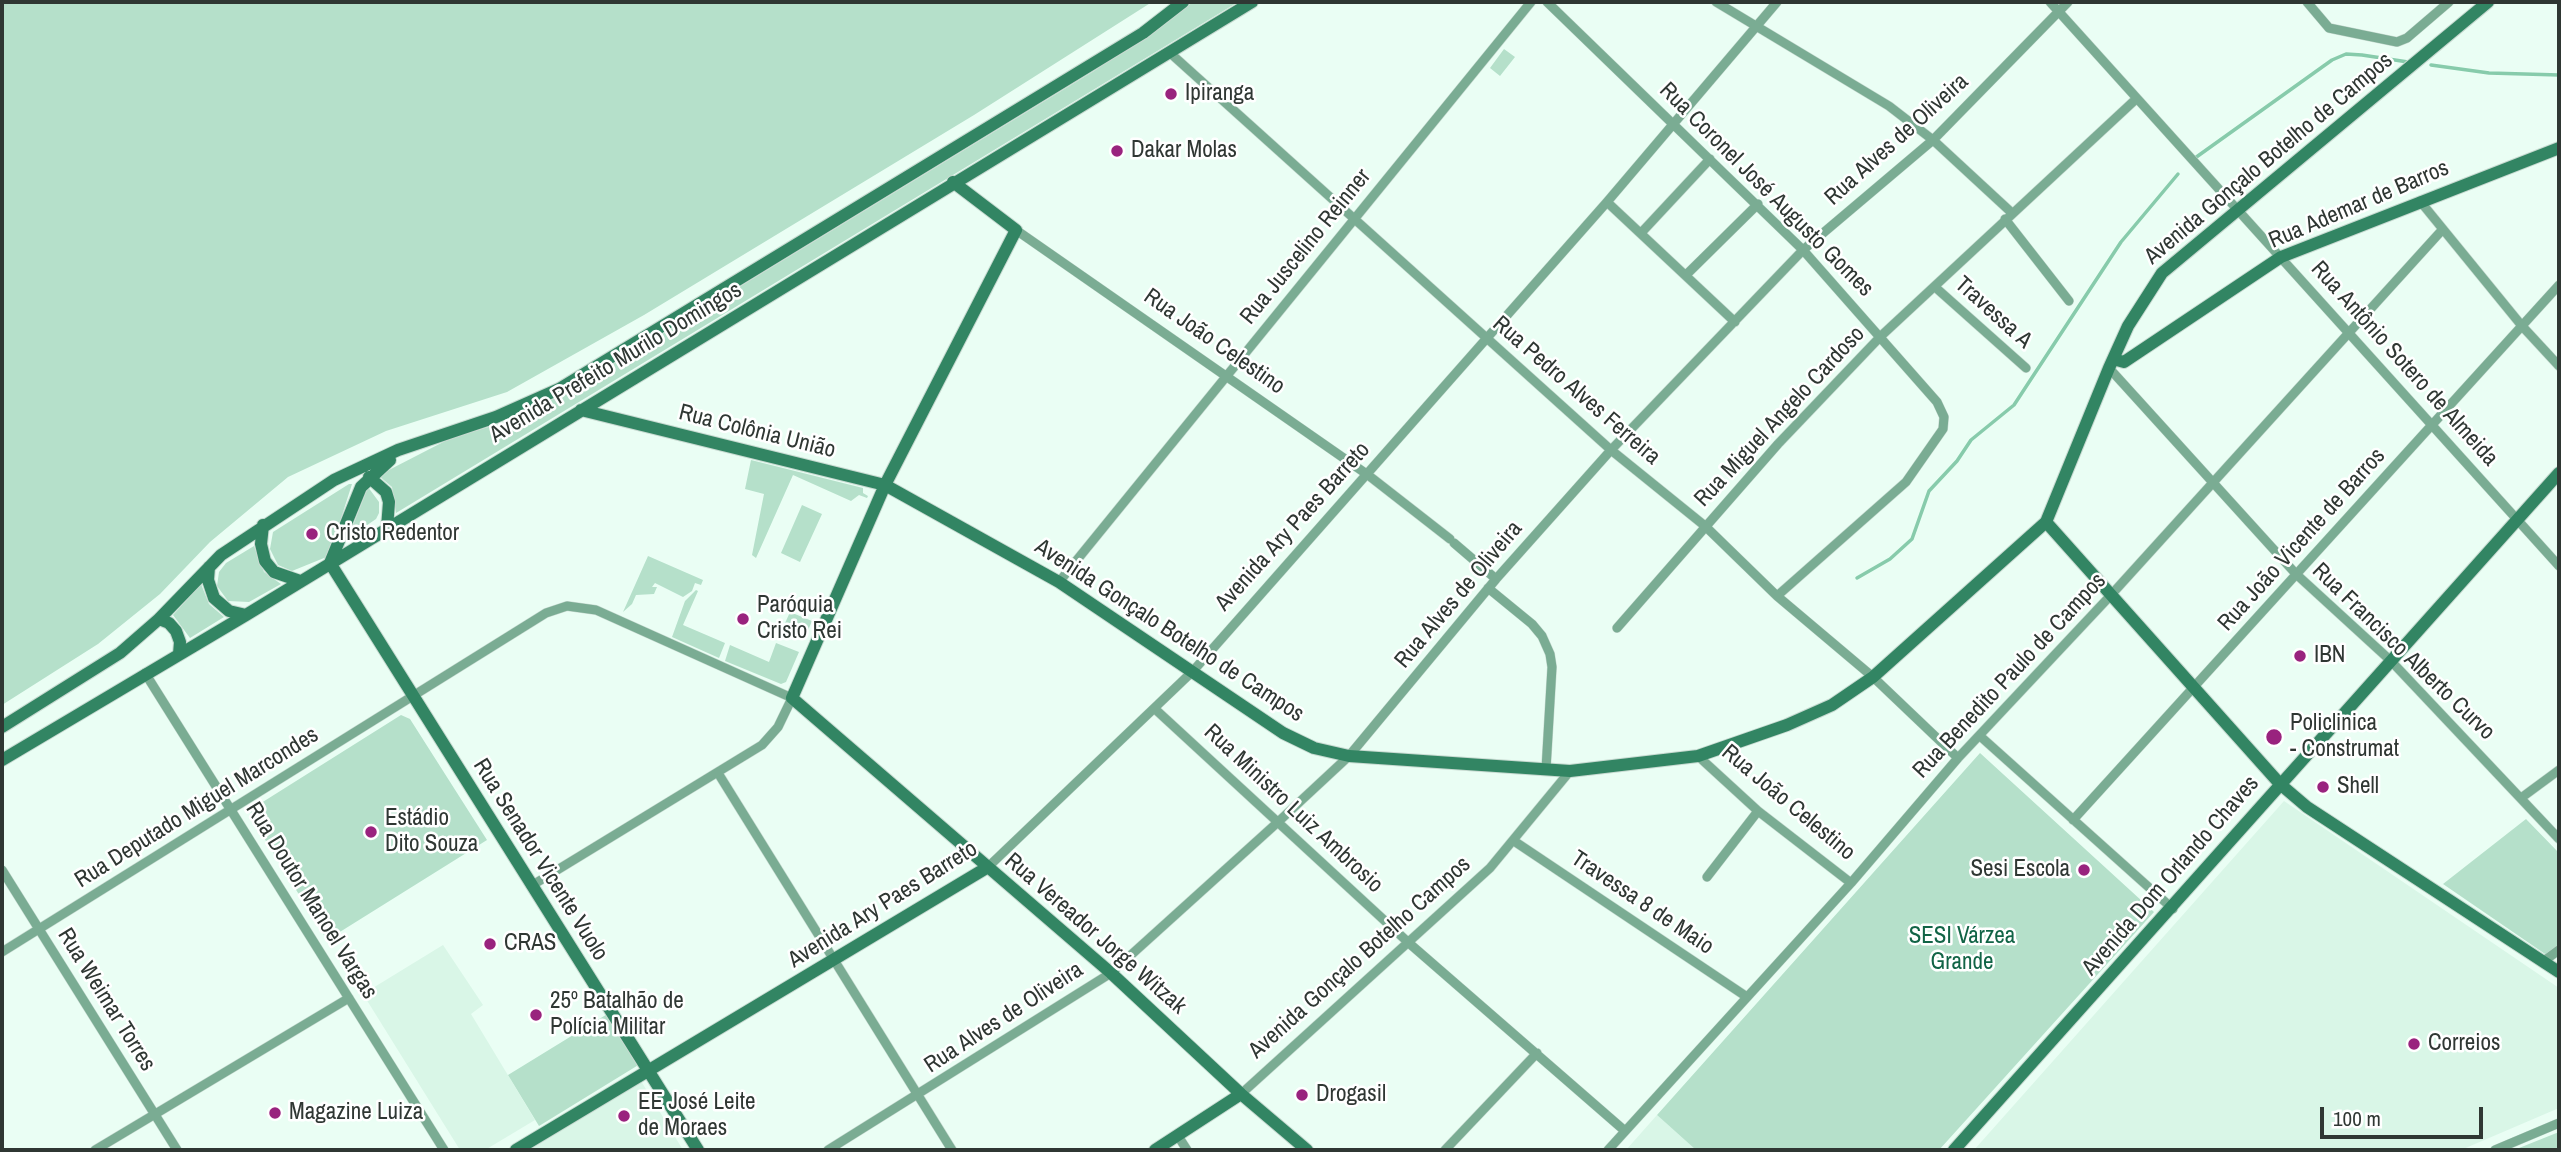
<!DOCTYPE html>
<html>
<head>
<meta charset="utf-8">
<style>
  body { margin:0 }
  #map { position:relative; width:2561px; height:1152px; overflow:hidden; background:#eafef4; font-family:"Archivo Narrow",sans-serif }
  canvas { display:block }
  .frame { position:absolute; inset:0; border:4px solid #2f3733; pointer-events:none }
  .scale { position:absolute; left:2320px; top:1107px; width:163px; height:32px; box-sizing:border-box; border:4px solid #2f3733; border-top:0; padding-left:9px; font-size:21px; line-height:24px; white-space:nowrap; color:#2f3733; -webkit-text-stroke:5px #fff; paint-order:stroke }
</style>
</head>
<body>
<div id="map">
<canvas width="2561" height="1152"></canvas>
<div class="frame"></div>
<div class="scale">100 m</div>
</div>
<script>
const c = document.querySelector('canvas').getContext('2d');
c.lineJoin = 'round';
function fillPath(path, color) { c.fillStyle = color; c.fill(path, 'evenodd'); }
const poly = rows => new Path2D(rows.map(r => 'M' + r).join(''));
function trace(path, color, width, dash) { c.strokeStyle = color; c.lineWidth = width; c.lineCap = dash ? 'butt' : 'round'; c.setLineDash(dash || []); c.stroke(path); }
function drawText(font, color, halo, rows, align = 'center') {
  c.font = font + ' "Archivo Narrow",sans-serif'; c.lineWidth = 5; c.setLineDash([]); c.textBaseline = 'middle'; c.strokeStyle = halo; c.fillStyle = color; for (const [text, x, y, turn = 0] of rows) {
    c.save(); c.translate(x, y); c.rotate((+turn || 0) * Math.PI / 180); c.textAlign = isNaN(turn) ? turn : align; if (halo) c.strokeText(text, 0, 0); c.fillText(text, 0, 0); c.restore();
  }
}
fillPath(poly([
  [2284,801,2559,988,2559,1108,2461,1150,1974,1150],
  [443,945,483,1005,471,1014,535,1120,485,1150,460,1150,363,994],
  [641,1081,683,1150,530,1150],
  [1657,1115,1696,1150,1626,1150]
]), '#d9f6e7');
fillPath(poly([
  [2,2,1152,2,974,115,644,315,507,392,386,431,288,477,210,542,160,594,98,644,2,705],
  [1193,2,1238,2,396,513,392,487,379,476,385,472,451,438,502,423,560,396,1094,71],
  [1504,49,1515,57,1500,76,1490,68],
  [751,460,863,488,863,493,868,496,867,498,859,495,851,501,793,475,756,558,752,555,764,494,745,489],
  [349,484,352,484,329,556,292,571,278,565,270,549,273,532],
  [368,487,379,502,379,513,376,519,348,538],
  [802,505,822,514,800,562,781,553],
  [254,546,264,572,281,584,249,602,228,601,217,586,219,572,226,563],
  [648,556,703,580,701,585,695,583,692,591,683,597,655,583,652,587,657,587,654,594,636,595,632,604,623,612],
  [201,584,209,604,224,617,190,638,173,615],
  [696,590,698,591,683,625,725,643,719,658,672,637,685,601],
  [790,612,812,621,804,640,782,630],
  [776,643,799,652,786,682,781,684,725,661,730,645,769,662],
  [401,715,410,719,487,840,327,940,253,820,250,810],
  [1980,753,2154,912,1939,1150,1696,1150,1657,1115],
  [2526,819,2559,853,2559,946,2548,956,2443,884],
  [609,1013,640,1064,539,1126,508,1075],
  [2559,1132,2559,1150,2514,1150]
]), '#b5e0ca');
trace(poly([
  [2431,65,2489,73,2559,75],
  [2195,158,2332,60,2346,54,2362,55,2408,62],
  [1857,578,1890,559,1912,539,1929,491,1957,461,1971,440,2014,405,2121,242,2178,174]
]), '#87cbab', 3.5);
const street = poly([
  [1547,2,1803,250,1937,402,1944,417,1943,429,1906,482,1777,596],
  [1716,2,1889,106,1933,140,2012,213],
  [2050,2,2559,566],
  [2307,2,2329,28,2397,42,2407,38,2449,2],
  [1169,52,1611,450,1705,526,1777,596,1873,677,1958,758],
  [2420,201,2522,326,2559,366],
  [1607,202,1735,322],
  [2005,219,2069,301],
  [1016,230,1368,475,1450,539],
  [1641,233,1710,159],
  [1686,275,1758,204],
  [1935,287,2026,368],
  [2109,368,2296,574,2391,661,2559,839],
  [1454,543,1496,579],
  [1059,582,1531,2],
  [1488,588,1532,624,1542,636,1550,654,1552,667,1546,769],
  [1617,628,1778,444,1881,336,2135,100],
  [145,673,444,1150],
  [1155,709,1410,944,1625,1131],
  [1980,736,2173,909],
  [1698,756,1758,811,1851,883],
  [718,773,952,1150],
  [2521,798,2559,770],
  [2073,820,2559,285],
  [1514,841,1747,997],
  [988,867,1193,671,1607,202,1777,2],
  [2,870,177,1150],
  [1707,877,1758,811],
  [2,952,546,613,567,606,596,610,792,698,778,727,762,745,531,886],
  [2544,961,2559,950],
  [1241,1094,1490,868,1570,771],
  [1178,1136,1187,1150],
  [95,1150,349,998],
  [828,1150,1111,973,1278,822,1349,756,1496,579,1611,450,1803,250,1933,140,2068,2],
  [1445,1150,1537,1053],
  [1608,1150,1851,883,1958,758,2111,595,2443,229],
  [2495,1150,2559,1123]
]);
const secondary = poly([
  [953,182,1016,230,885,485,792,698,1111,973,1241,1094,1307,1150],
  [2113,359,2124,362,2281,257,2559,148],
  [581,410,885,485,1059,582,1283,733,1314,748,1349,756,1570,771,1698,756,1787,725,1832,705,1873,677,2046,522,2109,368,2128,326,2162,273,2488,2],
  [390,460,361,487,330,563,698,1150],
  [369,477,386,492,389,502,387,528],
  [2046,522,2280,784,2307,807,2559,972],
  [263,525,261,544,265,561,274,572,300,581],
  [209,567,208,580,214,598,229,611,246,615],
  [159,619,169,623,176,631,180,642,179,654],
  [2,727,120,653,159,619,221,555,334,480,398,450,496,417,559,389,1143,33,1183,2],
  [2,760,246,615,1252,2],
  [516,1150,988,867],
  [1155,1150,1241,1094],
  [1954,1150,2559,473]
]);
trace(street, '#c8dad1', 10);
trace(secondary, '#c8dad1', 14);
trace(street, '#7aac93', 9);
trace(secondary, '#328563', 12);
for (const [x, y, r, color] of [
  [1171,94,7,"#99237e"],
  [1117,151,7,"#99237e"],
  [312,534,7,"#99237e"],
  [743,619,7,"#99237e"],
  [2300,656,7,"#99237e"],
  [2274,737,9,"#99237e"],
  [2323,787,7,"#99237e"],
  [371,832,7,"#99237e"],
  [2084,870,7,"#99237e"],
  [490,944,7,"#99237e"],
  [536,1015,7,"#99237e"],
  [2414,1044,7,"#99237e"],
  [1302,1095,7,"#99237e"],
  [275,1113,7,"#99237e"],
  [624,1116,7,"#99237e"]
]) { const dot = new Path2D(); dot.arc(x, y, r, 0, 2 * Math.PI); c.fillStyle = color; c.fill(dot); trace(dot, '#fff', 2.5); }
drawText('23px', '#2f3733', '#fff', [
  ["Ipiranga",1185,94],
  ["Dakar Molas",1131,151],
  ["Cristo Redentor",326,534],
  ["Paróquia",757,606],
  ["Cristo Rei",757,632],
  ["IBN",2314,656],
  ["Policlinica",2290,724],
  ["- Construmat",2290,750],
  ["Shell",2337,787],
  ["Estádio",385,819],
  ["Dito Souza",385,845],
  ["Sesi Escola",2070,870,"right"],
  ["CRAS",504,944],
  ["25º Batalhão de",550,1002],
  ["Polícia Militar",550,1028],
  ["Correios",2428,1044],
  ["Drogasil",1316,1095],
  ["EE José Leite",638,1103],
  ["de Moraes",638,1129],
  ["Magazine Luiza",289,1113]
], 'left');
drawText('23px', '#2f3733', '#fff', [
  ["Rua Alves de Oliveira",1897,140,-42],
  ["Avenida Gonçalo Botelho de Campos",2269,159,-40],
  ["Rua Coronel José Augusto Gomes",1766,190,45],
  ["Rua Ademar de Barros",2359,205,-23],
  ["Rua Juscelino Reinner",1306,247,-51],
  ["Travessa A",1993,313,42],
  ["Rua João Celestino",1214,342,35],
  ["Avenida Prefeito Murilo Domingos",616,363,-31],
  ["Rua Antônio Sotero de Almeida",2404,364,48],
  ["Rua Pedro Alves Ferreira",1576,391,41],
  ["Rua Miguel Angelo Cardoso",1780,417,-47],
  ["Rua Colônia União",757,432,14],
  ["Avenida Ary Paes Barreto",1293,527,-48],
  ["Rua João Vicente de Barros",2302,540,-48],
  ["Rua Alves de Oliveira",1459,595,-50],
  ["Avenida Gonçalo Botelho de Campos",1169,631,33],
  ["Rua Francisco Alberto Curvo",2403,652,44],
  ["Rua Benedito Paulo de Campos",2010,676,-47],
  ["Rua João Celestino",1788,803,40],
  ["Rua Deputado Miguel Marcondes",197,808,-32],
  ["Rua Ministro Luiz Ambrosio",1293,809,43],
  ["Rua Senador Vicente Vuolo",540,860,58],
  ["Avenida Dom Orlando Chaves",2171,876,-49],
  ["Rua Doutor Manoel Vargas",311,901,58],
  ["Travessa 8 de Maio",1642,903,34],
  ["Avenida Ary Paes Barreto",883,905,-32],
  ["Rua Vereador Jorge Witzak",1095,934,41],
  ["Avenida Gonçalo Botelho Campos",1360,958,-42],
  ["Rua Weimar Torres",106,1000,58],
  ["Rua Alves de Oliveira",1004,1018,-33]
]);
drawText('23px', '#116446', '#fff', [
  ["SESI Várzea",1962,937],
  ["Grande",1962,963]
]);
</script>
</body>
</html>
